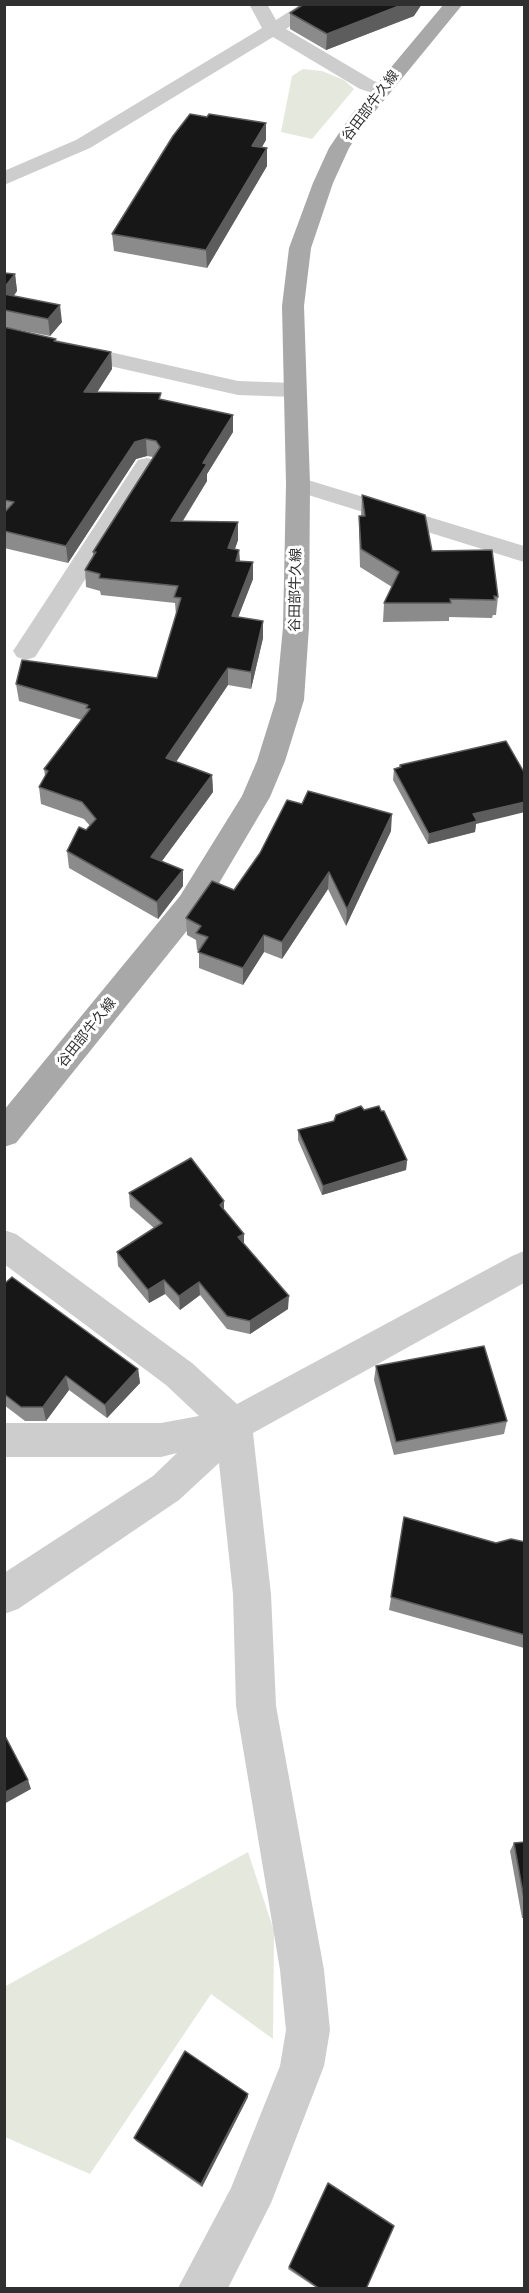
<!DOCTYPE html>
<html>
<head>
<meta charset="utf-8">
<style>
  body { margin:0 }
  #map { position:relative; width:529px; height:2293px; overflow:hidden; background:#fff; font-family:"Archivo Narrow",sans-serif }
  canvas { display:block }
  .frame { position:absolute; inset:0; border:6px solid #303030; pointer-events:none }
</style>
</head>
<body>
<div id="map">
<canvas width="529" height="2293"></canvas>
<div class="frame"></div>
</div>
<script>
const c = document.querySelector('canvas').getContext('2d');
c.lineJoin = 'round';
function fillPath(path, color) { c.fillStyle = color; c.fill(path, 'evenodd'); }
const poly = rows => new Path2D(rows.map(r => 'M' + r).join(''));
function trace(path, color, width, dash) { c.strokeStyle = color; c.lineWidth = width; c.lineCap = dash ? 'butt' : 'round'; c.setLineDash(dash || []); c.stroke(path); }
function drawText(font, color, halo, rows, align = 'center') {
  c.font = font + ' "Archivo Narrow","Noto Sans JP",sans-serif'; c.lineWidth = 6; c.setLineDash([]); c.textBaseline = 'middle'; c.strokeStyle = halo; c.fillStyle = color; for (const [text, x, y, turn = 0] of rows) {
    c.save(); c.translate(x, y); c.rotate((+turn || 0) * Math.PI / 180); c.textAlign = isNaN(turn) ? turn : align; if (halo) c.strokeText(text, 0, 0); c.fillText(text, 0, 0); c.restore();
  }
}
fillPath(poly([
  [303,69,322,71,344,80,354,89,312,139,281,132,292,76],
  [248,1852,274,1931,273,2039,211,1994,90,2174,5,2137,4,1987]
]), '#e4e8dd');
fillPath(poly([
  [249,4,267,4,276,20,301,4,324,4,286,29,374,81,389,86,392,90,389,94,382,96,360,89,273,37,90,148,4,185,4,171,76,140,262,28,249,4],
  [4,328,238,381,294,383,302,385,306,390,302,395,294,397,238,395,4,342,4,328],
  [147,458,156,460,159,465,35,657,26,660,17,657,13,651,17,645,138,460,147,458],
  [298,477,524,546,524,562,289,489,286,484,289,479,298,477],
  [4,1230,16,1234,192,1363,237,1404,512,1256,524,1251,524,1283,253,1433,271,1594,276,1706,324,1970,330,2030,324,2066,271,2203,228,2288,178,2288,231,2188,280,2066,286,2030,280,1970,236,1706,233,1594,219,1463,179,1500,18,1609,4,1614,4,1573,153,1476,177,1453,161,1457,4,1457,4,1423,161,1423,199,1416,166,1385,4,1264,4,1230]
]), '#cdcdcd');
fillPath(poly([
  [444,4,463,4,367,121,349,148,333,183,311,248,304,306,310,484,309,627,304,700,285,761,270,797,202,912,16,1143,4,1147,4,1110,180,896,242,796,257,761,276,700,283,627,286,484,282,306,289,248,313,183,329,148,352,114,444,4]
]), '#a8a8a8');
fillPath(poly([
  [290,13,414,16,326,50,290,29],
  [266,140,262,147,267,166,207,268,114,251,112,234],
  [4,273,15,274,17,291,14,296,62,322,50,336,4,327],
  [4,327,56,339,56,341,111,352,112,369,97,392,162,399,233,432,207,474,207,481,183,521,238,522,238,540,235,549,239,550,240,561,253,579,238,617,263,638,251,689,228,685,176,762,212,775,213,792,162,861,183,886,158,919,69,868,67,851,90,826,84,819,41,804,39,787,45,776,44,769,82,720,19,701,16,684,157,678,176,615,175,603,101,595,100,591,86,587,85,570,93,556,93,552,153,457,147,456,136,459,68,563,4,548],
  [362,495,432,551,498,597,496,615,493,615,492,618,449,617,449,621,383,622,384,603,392,587,360,567,359,534,359,516,361,516],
  [400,765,476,824,475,832,428,844,393,780,394,769,399,767],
  [391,831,346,926,328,889,282,959,264,952,243,985,199,968,199,951,197,950,196,940,187,935,186,918,234,890],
  [298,1130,407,1160,406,1170,322,1195,298,1140],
  [129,1193,224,1201,224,1210,244,1234,244,1244,288,1309,250,1334,227,1329,200,1295,180,1310,165,1294,149,1303,118,1266,117,1252,154,1228,130,1207],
  [4,1284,138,1369,140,1383,107,1418,69,1390,46,1421,25,1421,4,1405],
  [376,1366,507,1421,504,1434,394,1455,374,1380],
  [404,1517,496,1543,525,1542,524,1648,389,1610],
  [525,1842,525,1918,522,1918,510,1851,514,1843],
  [248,2094,248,2097,202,2187,136,2141,134,2138],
  [289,2267,366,2289,318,2289,288,2269]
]), '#8b8b8b');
fillPath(poly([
  [404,4,422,4,414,16,326,50,327,34],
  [266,123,266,140,252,163,252,146],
  [267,148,267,166,207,268,206,250],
  [15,274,17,291,4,308,4,288],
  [60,305,62,322,50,336,48,319],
  [111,352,112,369,86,410,84,392],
  [233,415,233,432,207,474,207,481,172,538,171,521,203,463],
  [146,439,147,456,136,459,68,563,66,546,135,442],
  [238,522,238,540,229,565,228,548],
  [239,550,240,567,236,561],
  [253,562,253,579,232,633,232,616],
  [263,621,263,638,251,689,251,672],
  [228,668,228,685,167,775,166,758],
  [212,775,213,792,153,873,151,857],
  [525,802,525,812,476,824,475,832,428,844,429,834,473,814],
  [392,814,391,831,346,926,347,909],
  [183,870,183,886,158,919,157,902],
  [329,872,328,889,282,959,282,942],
  [264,935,264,952,243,985,243,968],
  [407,1160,406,1170,322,1195,323,1186],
  [224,1201,224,1214,220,1205],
  [244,1234,244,1248,238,1237],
  [164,1280,165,1294,149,1303,148,1290],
  [199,1282,200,1295,180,1310,179,1296],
  [289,1296,288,1309,250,1334,250,1321],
  [138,1369,140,1383,107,1418,105,1405],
  [66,1376,69,1390,46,1421,43,1407],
  [28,1780,31,1789,4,1804,4,1793],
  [248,2094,248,2097,202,2187,201,2184]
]), '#5d5d5d');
const building = poly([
  [304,4,404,4,327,34,290,13,304,4],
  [190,114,207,117,209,114,266,123,252,146,267,148,206,250,112,234,173,136,190,114],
  [4,273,15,274,4,288,4,273],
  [4,294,60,305,48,319,4,310,4,294],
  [4,327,56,339,54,341,111,352,84,392,161,393,159,399,233,415,203,463,207,464,171,521,238,522,228,548,239,550,236,561,253,562,232,616,263,621,251,672,228,668,166,758,212,775,151,857,183,870,157,902,67,851,79,827,86,830,96,819,82,802,39,787,48,771,44,769,90,709,86,708,88,705,16,684,22,660,157,678,181,598,174,597,178,586,99,578,100,574,85,570,96,552,93,552,160,447,156,441,146,439,135,442,66,546,4,531,4,513,14,502,4,500,4,327],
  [362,495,425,515,432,551,492,550,498,597,494,596,495,600,450,599,451,603,384,603,399,572,361,549,359,516,365,516,362,495],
  [506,741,525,774,525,802,473,814,477,821,429,834,394,769,401,767,400,765,506,741],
  [308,791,392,814,347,909,329,872,282,942,264,935,243,968,198,952,208,937,196,933,201,926,186,918,212,881,234,890,260,853,287,800,302,804,308,791],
  [361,1106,364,1110,379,1106,381,1111,384,1111,407,1160,323,1186,298,1130,334,1121,336,1115,361,1106],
  [191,1158,224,1201,220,1205,244,1234,238,1237,289,1296,250,1321,227,1316,199,1282,179,1296,164,1280,148,1290,117,1252,162,1223,129,1193,191,1158],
  [12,1277,138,1369,105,1405,66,1376,43,1407,21,1407,4,1394,4,1284,12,1277],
  [484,1346,507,1421,396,1442,376,1366,484,1346],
  [404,1517,496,1543,511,1539,525,1542,525,1635,391,1597,404,1517],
  [4,1734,28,1780,4,1793,4,1734],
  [525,1842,525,1904,514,1843,525,1842],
  [185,2051,248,2094,201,2184,134,2138,185,2051],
  [328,2183,394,2226,366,2289,320,2289,289,2267,328,2183]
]);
fillPath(building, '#171717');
trace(building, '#5d5d5d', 1.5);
drawText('14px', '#303030', '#fff', [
  ["谷田部牛久線",371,106,-53],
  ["谷田部牛久線",296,590,-89],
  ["谷田部牛久線",87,1033,-51]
]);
</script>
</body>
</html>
